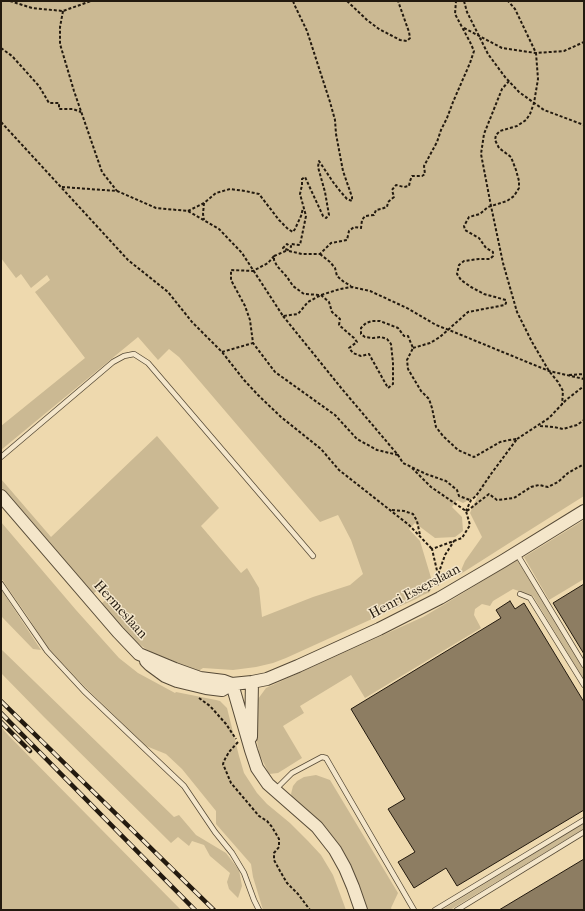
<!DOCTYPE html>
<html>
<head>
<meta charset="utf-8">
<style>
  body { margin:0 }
  #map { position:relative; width:585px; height:911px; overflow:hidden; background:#eed9ae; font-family:"IM FELL French Canon",serif }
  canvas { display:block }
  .frame { position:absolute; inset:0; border:2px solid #231a0f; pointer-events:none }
</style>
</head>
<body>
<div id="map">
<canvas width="585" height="911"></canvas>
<div class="frame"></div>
</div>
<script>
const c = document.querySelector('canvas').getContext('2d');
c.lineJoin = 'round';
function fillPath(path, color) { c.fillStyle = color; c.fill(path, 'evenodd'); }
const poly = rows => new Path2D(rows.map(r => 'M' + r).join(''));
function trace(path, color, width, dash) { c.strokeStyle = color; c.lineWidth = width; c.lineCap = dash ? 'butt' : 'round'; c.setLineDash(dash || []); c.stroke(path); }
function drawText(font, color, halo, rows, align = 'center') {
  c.font = font + ' "IM FELL French Canon",serif'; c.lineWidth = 3; c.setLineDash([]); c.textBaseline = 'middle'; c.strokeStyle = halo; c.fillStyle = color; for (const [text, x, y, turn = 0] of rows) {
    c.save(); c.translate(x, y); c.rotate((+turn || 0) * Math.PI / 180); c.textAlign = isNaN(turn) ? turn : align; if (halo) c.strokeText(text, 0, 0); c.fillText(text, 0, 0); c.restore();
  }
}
fillPath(poly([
  [1,1,584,1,584,496,514,540,459,575,465,561,482,537,470,513,478,495,463,503,457,500,452,507,462,517,463,531,455,537,435,538,415,523,409,529,420,541,432,581,430,592,423,595,416,599,286,658,273,663,256,667,233,670,203,668,200,670,199,674,178,667,146,649,135,641,101,604,111,595,103,585,92,595,1,487,1,479,51,537,157,436,219,508,201,526,241,573,247,568,259,588,262,617,313,597,350,585,363,574,351,540,338,515,320,522,179,357,169,349,158,360,138,337,1,450,1,426,85,358,35,292,50,280,47,275,31,288,21,274,16,278,1,258],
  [584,520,584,579,549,600,524,557],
  [1,522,76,610,119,658,138,673,175,693,176,692,216,700,220,701,227,708,239,756,244,773,257,793,267,804,290,823,308,841,321,855,333,875,346,910,263,910,253,877,251,864,216,824,216,811,182,769,166,754,146,746,85,687,47,647,28,617,1,578],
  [517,560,541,597,584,669,584,680,533,596,513,589,493,601,490,606,482,604,475,609,474,615,481,628,365,698,351,675,300,706,304,713,283,726,302,758,278,773,269,774,259,753,255,729,258,699,266,688,423,617,445,604],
  [1,589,41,650,33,649,1,616],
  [1,649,174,817,179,815,196,835,226,853,239,870,242,886,238,898,229,889,227,882,230,873,210,856,204,845,192,841,189,846,178,837,171,843,44,717,1,673],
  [1,727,9,736,181,910,1,910],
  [316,775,330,780,398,893,391,908,392,910,368,910,350,864,338,843,323,825,293,799,291,794,293,786,297,781,304,777],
  [584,823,584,829,450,910,442,910]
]), '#cbb993');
const building = poly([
  [584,584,584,654,553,603,584,584],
  [510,601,515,609,524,603,584,702,584,810,457,886,446,868,414,888,398,862,415,852,388,809,405,799,351,709,501,618,496,610,510,601],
  [584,859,584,910,499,910,584,859]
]);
fillPath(building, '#8d7d62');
trace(building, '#231a0f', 1);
const service = poly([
  [1,457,113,362,124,356,134,354,148,363,313,556],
  [517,554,584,665],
  [1,584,47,651,84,691,184,786,215,832,232,853,244,873,254,900,259,910],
  [520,594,530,598,584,685],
  [275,790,292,773,322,757,326,758,414,910],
  [435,910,584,820],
  [457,910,584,832]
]);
const tertiary = poly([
  [1,496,118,632,139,654,175,669,200,678,224,681,232,684,252,682,267,679,298,666,379,629,440,598,503,561,584,511],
  [146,661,150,665,165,676,177,681,206,688,222,690,232,684],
  [232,684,251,750,257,768,268,784,317,827,335,850,345,868,353,887,361,910],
  [251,737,252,682]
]);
trace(service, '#564a37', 6);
trace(tertiary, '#564a37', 14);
trace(poly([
  [10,1,32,8,63,11,91,1],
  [293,1,295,6,307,31,330,102,335,120,336,134,343,171,352,197,352,201,347,199,340,191,333,182,319,161,318,167,325,192,329,215,326,218,323,216,305,177,302,179,302,185,300,194,306,216,300,245,291,244,291,247,287,244,283,248,288,250,274,256,274,260,277,266,287,277,293,286,304,294,321,295,329,302,332,312,340,319,339,325,354,338,357,342,349,348,353,353,361,356,369,354,388,388,393,384,393,363,391,344,387,339,381,337,373,338,365,337,361,334,361,328,366,323,372,321,380,321,398,328,404,336,408,336,413,348,407,360,408,369,421,391,429,399,432,408,436,427,443,436,458,450,474,457,500,442,509,440,517,439,491,474,476,496,471,500,466,511],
  [347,1,367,20,379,29,400,40,407,41,410,38,409,32,398,1],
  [464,1,467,12,488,54,505,77,519,92,544,110,584,125],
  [63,11,60,27,60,44,74,91,102,172,117,191],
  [464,28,502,48,536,53,564,51,584,42],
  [1,48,12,56,39,86,49,103,59,103,59,109,73,109,81,112],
  [509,81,502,89,484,134,481,154,491,206,503,263,517,312,532,342,549,371,558,382,563,391,562,405],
  [1,122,128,260,168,292,192,322,222,352,244,380,258,395,281,417,321,449,339,470,409,525,432,549],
  [62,187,117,191,156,208,188,211,219,229,242,253,283,316,298,314,308,302,321,295,340,289,352,287,370,291,407,308,436,325,449,330,549,371,584,379],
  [204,203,203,214,204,220],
  [188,211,204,203,216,193,230,189,245,191,259,194,279,220,288,229,293,232,295,229,301,216,303,208],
  [289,251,302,254,320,254,331,243,347,240,349,231,354,227,361,228,362,220,365,216,374,215,376,210,381,209,387,207,388,202,394,197,392,190,396,185,404,187,409,186,410,181,412,176,422,176,425,174,424,166,437,142,441,130,447,118,453,102,470,63,474,51,470,42,455,14,456,1],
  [320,254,330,262,335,268,337,276,344,282,351,286],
  [274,256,268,263,253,271,231,270,231,280,245,306,250,320,253,343,275,372,335,415,357,439,377,450,398,455],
  [283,316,342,389,398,455,403,463,426,474,446,481,457,490,459,496,470,500],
  [413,348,430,343,440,337,468,312,505,305,506,303,506,300,484,294,471,287,461,280,457,274,459,265,464,261,479,259,490,259,493,256,493,252,486,248,479,238,465,230,464,226,469,217,480,214,488,207,507,201,514,196,519,188,519,181,516,170,511,157,499,148,495,140,496,135,500,131,517,126,526,120,530,114,534,103,538,79,536,53,515,9,508,1],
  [222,352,253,343],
  [569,375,584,374],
  [540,426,554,427,563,429,577,425,584,420],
  [517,439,549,418,566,400,584,386],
  [412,468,431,487,466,511,470,525,462,538,432,549,438,575,438,587],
  [392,510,404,511,413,514,417,521,420,535],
  [467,511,489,494,497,500,514,498,531,487,539,485,548,487,558,482,568,473,584,464],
  [428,591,431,587,438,575,445,555,454,541],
  [199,698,210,706,226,724,236,739],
  [238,742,229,752,225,759,223,764,231,783,259,816,267,821,272,827,279,839,279,847,274,853,274,860,280,871,287,883,298,894,310,910]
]), '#231a0f', 2, [3, 2]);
trace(service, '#f4e6ca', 4.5);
trace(tertiary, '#f4e6ca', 12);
const rail = poly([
  [1,701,214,910],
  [1,713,195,910],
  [1,722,30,751]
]);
trace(rail, '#231a0f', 4.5);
trace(rail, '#f4e6ca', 3, [9]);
drawText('14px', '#231a0f', '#f4e6ca', [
  ["Henri Esserslaan",415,592,-28],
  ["Hermeslaan",120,610,48]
]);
</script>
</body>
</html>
